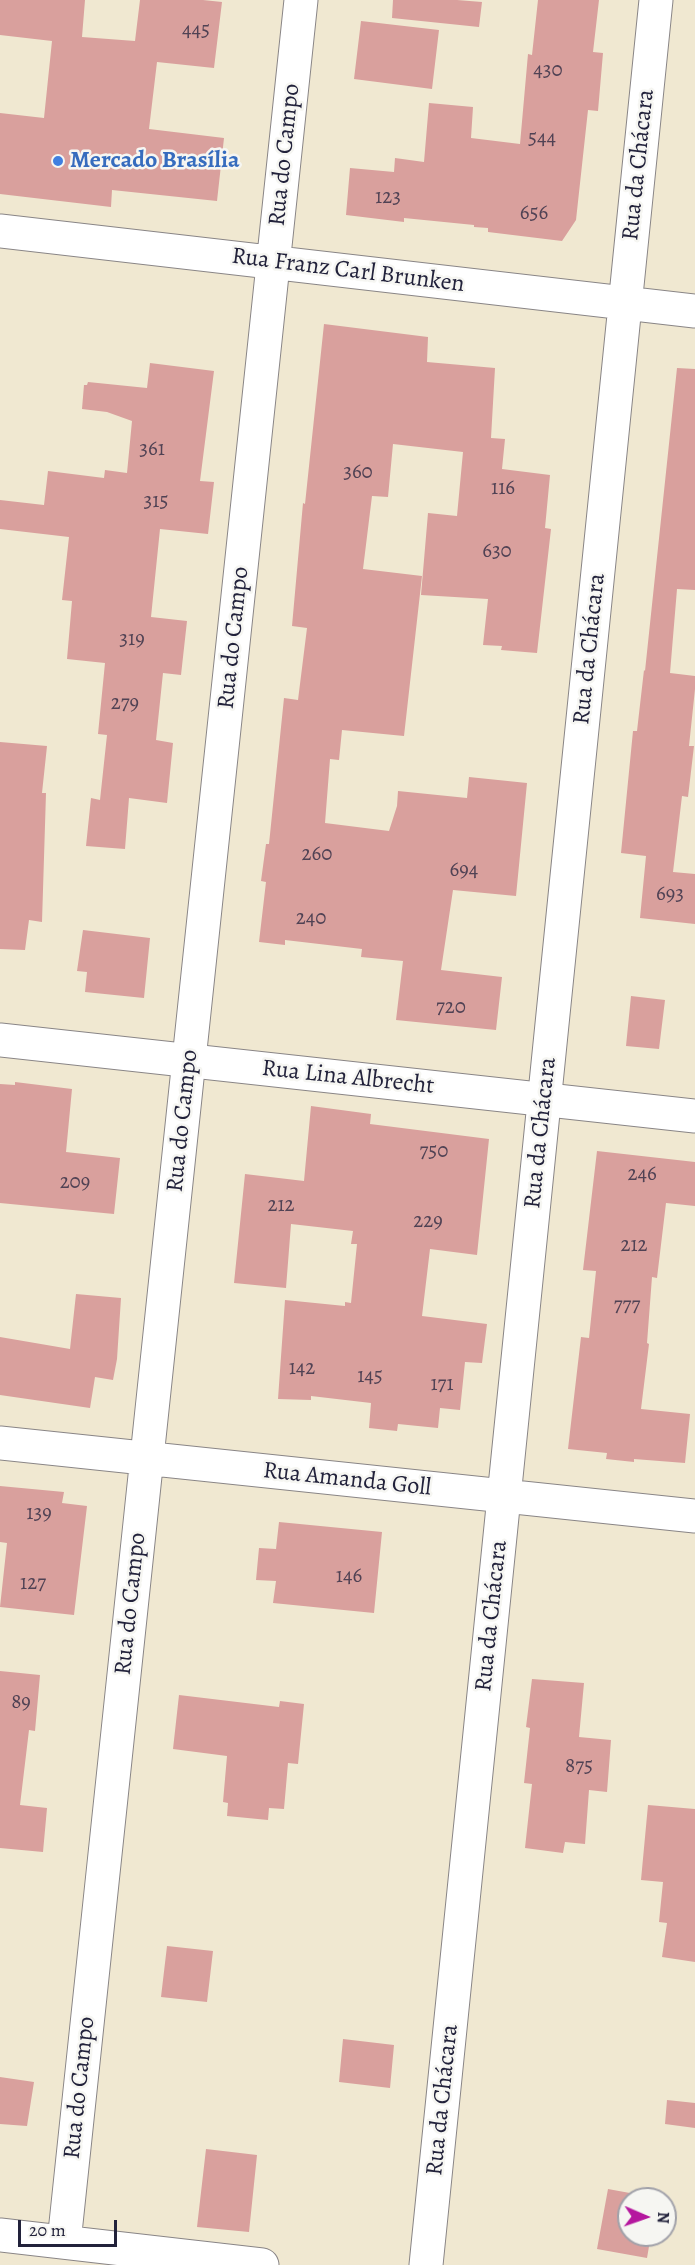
<!DOCTYPE html>
<html>
<head>
<meta charset="utf-8">
<style>
  body { margin:0 }
  #map { position:relative; width:695px; height:2265px; overflow:hidden; background:#f0e8d1; font-family:Alegreya,serif }
  canvas { display:block }
  .north { position:absolute; left:617px; top:2187px; width:60px; height:60px; box-sizing:border-box; background:#f6f6f2; border:2px solid #a1a1a9; border-radius:50%; rotate:92deg; font-size:16px; font-weight:700; line-height:24px; text-align:center; color:#22223b }
  .north::after { content:''; display:block; margin:auto; width:21px; height:27px; background:#b5179e; clip-path:polygon(50% 0,100% 100%,50% 72%,0 100%) }
  .scale { position:absolute; left:18px; top:2220px; width:99px; height:27px; box-sizing:border-box; border:3px solid #22223b; border-top:0; padding-left:8px; font-size:18px; line-height:21px; white-space:nowrap; color:#22223b; -webkit-text-stroke:4px #f6f6f2; paint-order:stroke }
</style>
</head>
<body>
<div id="map">
<canvas width="695" height="2265"></canvas>
<div class="north">N</div>
<div class="scale">20 m</div>
</div>
<script>
const c = document.querySelector('canvas').getContext('2d');
c.lineJoin = 'round';
function fillPath(path, color) { c.fillStyle = color; c.fill(path, 'evenodd'); }
const poly = rows => new Path2D(rows.map(r => 'M' + r).join(''));
function trace(path, color, width, dash) { c.strokeStyle = color; c.lineWidth = width; c.lineCap = dash ? 'butt' : 'round'; c.setLineDash(dash || []); c.stroke(path); }
function drawText(font, color, halo, rows, align = 'center') {
  c.font = font + ' Alegreya,serif'; c.lineWidth = 5; c.setLineDash([]); c.textBaseline = 'middle'; c.strokeStyle = halo; c.fillStyle = color; for (const [text, x, y, turn = 0] of rows) {
    c.save(); c.translate(x, y); c.rotate((+turn || 0) * Math.PI / 180); c.textAlign = isNaN(turn) ? turn : align; if (halo) c.strokeText(text, 0, 0); c.fillText(text, 0, 0); c.restore();
  }
}
fillPath(poly([
  [0,0,85,0,82,37,135,41,140,0,203,0,222,2,214,68,157,62,149,129,224,138,217,201,112,190,111,207,0,194,0,113,44,118,52,41,0,35],
  [393,0,457,0,482,2,479,27,392,18],
  [538,0,599,0,593,52,603,53,598,111,588,110,576,220,562,241,488,232,488,228,474,227,474,225,404,218,404,222,346,215,350,168,394,172,395,158,424,162,429,103,473,107,471,138,520,144,528,54,532,55],
  [361,21,439,30,432,89,354,79],
  [324,324,428,337,427,362,495,368,491,438,505,439,502,469,550,475,545,528,551,529,537,653,501,650,502,646,483,645,488,599,421,595,428,513,457,516,463,452,393,444,388,497,372,496,363,569,422,576,404,736,342,730,339,760,330,759,325,823,389,831,397,806,398,791,467,798,469,777,527,783,516,896,453,890,441,970,502,977,496,1030,396,1020,403,961,361,957,362,949,285,940,285,945,259,942,266,882,261,881,266,844,269,844,284,698,298,700,307,628,292,626,303,503,305,504],
  [150,363,214,371,200,481,214,482,208,534,160,529,151,617,187,621,181,675,163,673,156,740,173,743,167,803,129,798,125,849,86,846,91,798,100,800,107,735,98,734,105,663,67,659,72,601,62,600,69,537,0,529,0,500,44,505,48,471,104,478,105,470,127,473,132,421,107,412,82,409,84,385,87,385,88,382,147,388],
  [677,368,695,369,695,590,677,589,670,673,695,676,695,689,689,746,694,746,688,797,682,796,673,872,695,874,695,924,640,918,646,856,621,853,633,731,637,731,644,670,645,671],
  [0,742,47,746,42,793,46,793,42,922,29,920,25,950,0,949],
  [83,930,150,938,144,998,85,992,87,972,77,971],
  [631,996,665,1000,659,1049,626,1046],
  [15,1082,72,1089,66,1152,120,1158,114,1214,0,1203,0,1084,15,1085],
  [311,1106,371,1114,370,1124,489,1139,477,1255,430,1249,422,1316,487,1324,482,1363,465,1362,460,1410,440,1408,438,1428,398,1424,397,1431,369,1428,371,1403,311,1396,311,1400,278,1399,285,1300,345,1306,345,1302,351,1303,357,1244,351,1244,353,1231,291,1224,286,1288,234,1283,245,1174,304,1181],
  [597,1151,695,1162,695,1206,666,1203,657,1278,652,1277,647,1343,649,1344,641,1409,690,1414,685,1463,634,1459,634,1462,606,1459,607,1453,568,1449,581,1337,589,1338,596,1271,583,1270],
  [76,1294,121,1298,117,1359,113,1380,95,1377,90,1408,0,1395,0,1337,70,1349],
  [0,1486,64,1492,62,1503,87,1506,74,1615,0,1607,7,1543,0,1542],
  [279,1522,382,1532,374,1613,273,1603,276,1581,256,1580,259,1548,276,1549],
  [0,1671,40,1675,35,1731,29,1730,20,1805,47,1808,43,1852,0,1848],
  [532,1679,584,1683,579,1737,611,1740,607,1792,589,1790,585,1844,565,1842,563,1853,525,1848,532,1784,524,1783,530,1728,526,1727],
  [179,1695,279,1707,280,1701,304,1704,298,1764,288,1763,284,1809,269,1808,268,1820,227,1816,228,1803,223,1802,227,1756,173,1749],
  [648,1805,695,1809,695,1962,662,1957,667,1923,659,1922,663,1882,641,1880],
  [167,1946,213,1951,207,2002,161,1997],
  [343,2039,394,2045,390,2088,339,2082],
  [0,2077,34,2082,27,2126,0,2124],
  [667,2100,695,2103,695,2128,665,2124],
  [206,2149,257,2155,249,2232,197,2227],
  [608,2189,657,2198,629,2199,629,2235,651,2235,647,2258,597,2249]
]), '#d9a09d');
const minor = poly([
  [0,231,695,311],
  [0,1443,695,1516],
  [0,2235,262,2265],
  [64,2242,301,0],
  [426,2265,656,0]
]);
const tertiary = poly([
  [0,1040,695,1116]
]);
trace(minor, '#898586', 35);
trace(tertiary, '#898586', 35);
trace(minor, '#fff', 33);
trace(tertiary, '#fff', 33);
for (const [x, y, r, color] of [
  [58,161,6,"#3f7fe0"]
]) { const dot = new Path2D(); dot.arc(x, y, r, 0, 2 * Math.PI); c.fillStyle = color; c.fill(dot); trace(dot, '#f6f6f2', 2); }
drawText('21px', '#504254', null, [
  ["445",196,31],
  ["430",548,71],
  ["544",542,139],
  ["123",388,198],
  ["656",534,214],
  ["361",152,450],
  ["360",358,473],
  ["116",503,489],
  ["315",156,502],
  ["630",497,552],
  ["319",132,640],
  ["279",125,704],
  ["260",317,855],
  ["694",464,871],
  ["693",670,895],
  ["240",311,919],
  ["720",451,1008],
  ["750",434,1152],
  ["246",642,1175],
  ["209",75,1183],
  ["212",281,1206],
  ["229",428,1222],
  ["212",634,1246],
  ["777",627,1306],
  ["142",302,1369],
  ["145",370,1377],
  ["171",442,1385],
  ["139",39,1514],
  ["146",349,1577],
  ["127",33,1584],
  ["89",21,1703],
  ["875",579,1767]
]);
drawText('24px', '#22223b', '#f6f6f2', [
  ["Rua do Campo",285,155,-84],
  ["Rua da Chácara",639,165,-84],
  ["Rua Franz Carl Brunken",348,271,7],
  ["Rua do Campo",234,638,-84],
  ["Rua da Chácara",590,649,-84],
  ["Rua Lina Albrecht",348,1078,6],
  ["Rua do Campo",183,1121,-84],
  ["Rua da Chácara",541,1133,-84],
  ["Rua Amanda Goll",347,1480,6],
  ["Rua do Campo",131,1604,-84],
  ["Rua da Chácara",492,1616,-84],
  ["Rua do Campo",80,2088,-84],
  ["Rua da Chácara",443,2100,-84]
]);
drawText('bold 24px', '#366cbe', '#f6f6f2', [
  ["Mercado Brasília",70,161]
], 'left');
</script>
</body>
</html>
